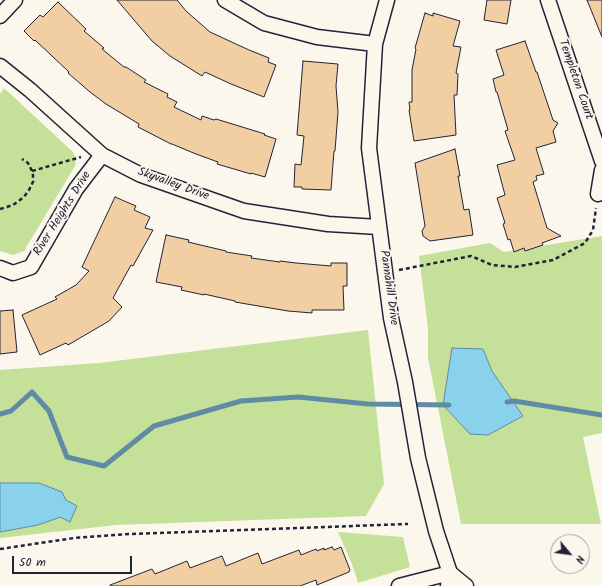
<!DOCTYPE html>
<html>
<head>
<meta charset="utf-8">
<style>
  body { margin:0 }
  #map { position:relative; width:602px; height:586px; overflow:hidden; background:#fbf7ec; font-family:Kalam,sans-serif }
  canvas { display:block }
  .north { position:absolute; left:550px; top:534px; width:40px; height:40px; box-sizing:border-box; background:#fbf7ec; border:1px solid #a4a2a5; border-radius:50%; rotate:119deg; font-size:11px; font-weight:700; line-height:16px; text-align:center; color:#22223b }
  .north::after { content:''; display:block; margin:auto; width:14px; height:18px; background:#22223b; clip-path:polygon(50% 0,100% 100%,50% 72%,0 100%) }
  .scale { position:absolute; left:12px; top:556px; width:120px; height:18px; box-sizing:border-box; border:2px solid #22223b; border-top:0; padding-left:5px; font-size:12px; line-height:14px; white-space:nowrap; color:#22223b; -webkit-text-stroke:3px #fbf7ec; paint-order:stroke }
</style>
</head>
<body>
<div id="map">
<canvas width="602" height="586"></canvas>
<div class="north">N</div>
<div class="scale">50 m</div>
</div>
<script>
const c = document.querySelector('canvas').getContext('2d');
c.lineJoin = 'round';
function fillPath(path, color) { c.fillStyle = color; c.fill(path, 'evenodd'); }
const poly = rows => new Path2D(rows.map(r => 'M' + r).join(''));
function trace(path, color, width, dash) { c.strokeStyle = color; c.lineWidth = width; c.lineCap = dash ? 'butt' : 'round'; c.setLineDash(dash || []); c.stroke(path); }
function drawText(font, color, halo, rows, align = 'center') {
  c.font = font + ' Kalam,sans-serif'; c.lineWidth = 4; c.setLineDash([]); c.textBaseline = 'middle'; c.strokeStyle = halo; c.fillStyle = color; for (const [text, x, y, turn = 0] of rows) {
    c.save(); c.translate(x, y); c.rotate((+turn || 0) * Math.PI / 180); c.textAlign = isNaN(turn) ? turn : align; if (halo) c.strokeText(text, 0, 0); c.fillText(text, 0, 0); c.restore();
  }
}
fillPath(poly([
  [4,88,72,151,75,156,76,161,75,166,24,251,13,255,0,251,0,94],
  [602,236,602,433,583,437,601,524,461,524,428,358,428,329,419,256,490,243,504,252],
  [368,330,384,484,366,516,116,525,0,538,0,370,99,363],
  [338,532,403,537,410,567,358,583,352,564]
]), '#c5e199');
const water = poly([
  [452,348,483,349,492,371,523,416,488,435,470,434,443,405,452,348],
  [0,483,39,483,62,492,66,500,77,506,70,522,60,517,55,519,38,525,0,532,0,483]
]);
fillPath(water, '#8ad1ec');
trace(water, '#608ba5', 1);
trace(poly([
  [507,402,514,401,602,415],
  [0,414,11,411,32,392,49,411,67,457,104,466,154,426,241,401,298,397,368,404,449,405]
]), '#608ba5', 5);
const building = poly([
  [117,0,177,0,186,11,210,32,249,50,269,58,268,62,276,65,264,97,231,84,205,72,202,76,170,56,152,41,117,0],
  [487,0,511,0,507,24,484,20,487,0],
  [587,0,602,0,602,37,587,0],
  [58,2,86,29,84,31,104,48,102,49,124,67,126,67,146,80,144,82,168,94,167,97,177,102,174,107,201,120,202,116,214,120,216,119,265,134,264,135,276,139,265,177,251,173,251,174,217,164,218,162,196,154,172,144,171,144,138,127,139,124,106,104,90,92,68,73,69,72,35,40,34,41,24,31,40,15,43,17,58,2],
  [425,13,433,16,433,13,460,21,453,46,461,47,456,73,458,74,457,95,454,95,456,135,414,141,409,110,410,110,409,102,412,102,412,70,416,49,415,48,425,13],
  [525,41,536,72,537,72,553,120,558,123,553,131,556,142,536,148,544,174,536,176,537,180,533,182,547,228,561,236,542,243,543,245,525,251,524,248,514,252,510,239,508,240,503,224,505,223,497,198,505,195,497,165,515,160,505,131,508,130,497,92,496,92,493,79,504,75,496,50,525,41],
  [303,61,338,64,336,86,338,112,335,151,334,151,331,190,302,189,302,187,294,187,295,164,301,165,304,136,297,135,303,61],
  [455,149,460,176,458,176,464,210,469,209,473,235,430,241,423,236,422,231,425,226,415,163,455,149],
  [115,197,136,206,134,210,150,217,145,228,153,230,133,266,131,265,113,298,122,307,109,321,68,345,66,343,40,355,22,315,57,299,55,297,76,285,89,271,82,267,115,197],
  [166,235,189,240,188,242,226,251,226,252,252,256,251,258,280,262,280,261,296,263,331,266,331,263,347,263,347,286,343,286,344,310,312,310,312,313,288,311,235,302,235,301,204,294,204,295,181,290,182,287,156,282,166,235],
  [13,310,17,352,0,354,0,311,13,310],
  [332,547,334,550,341,547,350,570,349,571,349,572,317,585,316,580,300,586,110,586,110,585,152,569,155,574,187,561,190,568,222,556,226,566,258,553,262,564,299,550,301,555,316,549,317,551,324,548,324,550,332,547]
]);
fillPath(building, '#f2cfa3');
trace(building, '#22223b', 1);
const minor = poly([
  [225,0,264,23,317,37,375,44],
  [387,0,375,44,369,148,391,318,405,382,418,458,436,531,450,573,448,586],
  [548,0,602,161],
  [0,16,15,0],
  [0,66,30,90,102,155,141,175,244,211,328,224,379,227],
  [598,194,602,170],
  [0,268,13,273,31,267,76,189,102,155],
  [450,573,466,586],
  [399,586,450,573]
]);
trace(minor, '#22223b', 17);
trace(poly([
  [32,171,81,157],
  [0,209,13,205,24,197,29,190,33,182,33,175,31,169,28,163,22,159],
  [399,270,471,256,492,265,515,267,553,260,585,243,593,230,596,208],
  [0,549,74,538,130,534,408,524]
]), '#22223b', 2.5, [4, 3]);
trace(minor, '#fbf7ec', 14);
drawText('12px', '#22223b', '#fbf7ec', [
  ["Templeton Court",575,80,71],
  ["Skyvalley Drive",173,185,20],
  ["River Heights Drive",63,214,-58],
  ["Pannahill Drive",388,288,82]
]);
</script>
</body>
</html>
